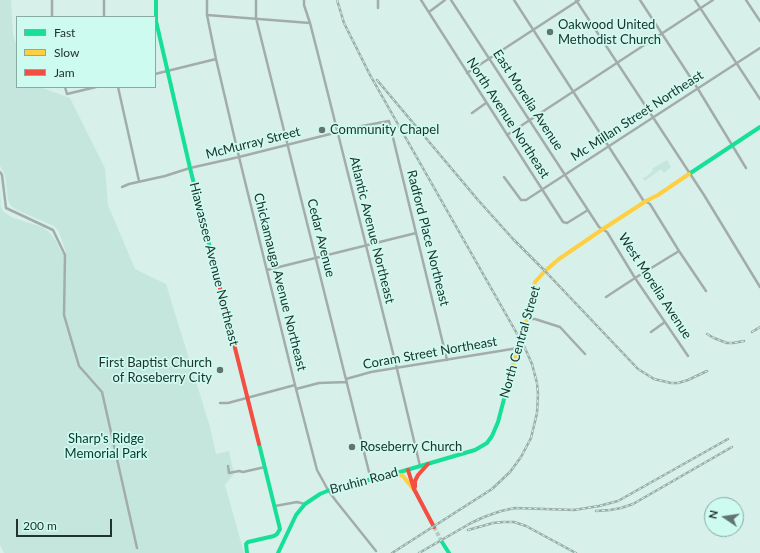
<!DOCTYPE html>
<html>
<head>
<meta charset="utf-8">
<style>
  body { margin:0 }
  #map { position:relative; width:760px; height:553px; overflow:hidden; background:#d8f0ea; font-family:Lato,sans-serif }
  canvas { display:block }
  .legend { position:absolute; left:16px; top:16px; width:140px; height:72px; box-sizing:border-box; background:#cefbef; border:1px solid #89aba2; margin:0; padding:5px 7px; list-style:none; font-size:12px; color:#21332e }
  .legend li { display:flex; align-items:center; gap:8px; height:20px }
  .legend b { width:20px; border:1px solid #89aba2 }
  .north { position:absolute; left:704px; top:497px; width:40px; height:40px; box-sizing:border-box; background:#cefbef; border:1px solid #89aba2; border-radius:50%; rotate:283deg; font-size:11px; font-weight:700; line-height:16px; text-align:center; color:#21332e }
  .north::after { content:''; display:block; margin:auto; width:14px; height:18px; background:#617570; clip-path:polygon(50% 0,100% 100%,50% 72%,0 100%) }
  .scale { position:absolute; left:16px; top:519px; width:96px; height:18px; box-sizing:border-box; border:2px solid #21332e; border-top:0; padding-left:5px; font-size:12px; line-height:14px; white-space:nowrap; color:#21332e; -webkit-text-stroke:3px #cefbef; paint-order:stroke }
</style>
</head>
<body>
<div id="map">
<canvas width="760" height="553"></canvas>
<ul class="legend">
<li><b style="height:5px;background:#16e098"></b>Fast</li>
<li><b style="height:5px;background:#ffcf43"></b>Slow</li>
<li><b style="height:5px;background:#f24e42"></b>Jam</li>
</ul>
<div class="north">N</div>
<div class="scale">200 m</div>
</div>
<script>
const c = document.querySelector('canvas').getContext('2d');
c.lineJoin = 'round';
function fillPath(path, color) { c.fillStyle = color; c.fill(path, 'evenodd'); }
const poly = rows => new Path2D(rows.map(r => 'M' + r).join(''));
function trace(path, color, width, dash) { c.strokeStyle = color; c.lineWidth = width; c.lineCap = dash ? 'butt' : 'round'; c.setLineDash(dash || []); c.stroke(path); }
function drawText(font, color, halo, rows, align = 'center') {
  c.font = font + ' Lato,sans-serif'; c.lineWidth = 3.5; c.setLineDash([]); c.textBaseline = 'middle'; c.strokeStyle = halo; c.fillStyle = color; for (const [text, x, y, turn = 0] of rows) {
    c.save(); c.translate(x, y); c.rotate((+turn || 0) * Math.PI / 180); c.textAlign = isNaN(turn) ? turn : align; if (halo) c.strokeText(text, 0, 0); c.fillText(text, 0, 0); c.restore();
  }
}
fillPath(poly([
  [0,0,11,0,13,35,17,46,17,87,40,87,70,98,105,168,108,205,135,269,166,284,210,427,216,454,229,451,234,474,225,485,244,553,4,553,0,545,0,188,1,207,3,211,11,217,42,227,49,232,56,241,62,253,66,252,59,232,54,226,17,210,11,206,8,200,5,175,0,166],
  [667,160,671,167,664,173,661,169,645,181,644,180,642,176,644,178,653,171,652,170,653,168]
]), '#c5e6dd');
trace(poly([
  [434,527,442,542]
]), '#b3cac4', 4, [4, 2]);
trace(poly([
  [207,0,207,15,216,59,239,157,295,385,317,470,328,490,336,501,376,551],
  [256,0,256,18,371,480],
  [304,0,304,5,310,23,321,66,397,369,420,466],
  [378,0,378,8],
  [421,0,563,222,567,223,588,210],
  [451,0,599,227,607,232,635,278,688,356],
  [514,0,631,181,643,200,650,204,679,251,706,291],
  [576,0,704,195,760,287],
  [640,0,698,89,746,168],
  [695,0,760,99],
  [746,0,760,21],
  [429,12,445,0],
  [207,15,310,23],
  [52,17,52,0],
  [104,17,104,0],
  [467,73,579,0],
  [155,74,216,59],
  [65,87,67,94,96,87],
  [118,87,139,181],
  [472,113,486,103],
  [507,135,713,0],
  [0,172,2,175,6,208,53,230,65,255,64,315,79,366,102,392,137,548],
  [504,177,521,200,526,200,760,48],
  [122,187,129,184,165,176,190,168,239,157,362,126,389,121,416,233,447,360],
  [267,270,416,233],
  [606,297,635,278,679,251],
  [527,319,535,319,560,327,585,354],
  [651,332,665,322],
  [346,379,371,372,518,348],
  [296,389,319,383,347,382],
  [220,403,228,403,295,385],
  [228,466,229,473,239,471,243,472,265,467],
  [275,506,297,502,305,504]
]), '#a2adaa', 2.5);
trace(poly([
  [156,0,156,21,190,168,218,280],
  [689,174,760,127],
  [442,542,449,553],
  [247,553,246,544,248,542,274,536,277,534,280,529,259,444],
  [278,553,296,515,305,504,320,494,332,489,393,474,475,450,487,443,492,436,498,422,510,376]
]), '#16e098', 4);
trace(poly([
  [510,376,518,347,527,319,535,282,545,271,559,259,603,229,646,201,658,195,689,174],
  [396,474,403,476,414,490]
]), '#ffcf43', 4);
trace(poly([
  [218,280,259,444],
  [408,470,414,489,434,527],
  [415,487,415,481,418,475,428,464]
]), '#f24e42', 4);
const rail = poly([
  [337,0,344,23,370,75,524,346,532,364,537,383,538,394,537,413,531,438,521,457,510,472,492,489,392,553],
  [377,80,478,200,513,239,545,271,638,369,654,379,671,383,678,383,688,380,707,371],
  [752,332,760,327],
  [707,334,714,338,727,343,733,343,744,341],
  [596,511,610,510,621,508,633,504,732,447],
  [468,530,493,523,503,522,514,522,526,526,576,553],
  [419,553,471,523,484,517,501,511,515,508,574,510,599,506,618,501,728,439]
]);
trace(rail, '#9caca8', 2.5);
trace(rail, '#cefbef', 1, [3]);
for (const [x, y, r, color] of [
  [550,32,4,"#617570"],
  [322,130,4,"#617570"],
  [220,370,4,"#617570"],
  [352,447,4,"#617570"]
]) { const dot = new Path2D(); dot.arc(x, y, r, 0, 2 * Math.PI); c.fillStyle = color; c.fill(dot); trace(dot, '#cefbef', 1.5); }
drawText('13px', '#21332e', '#cefbef', [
  ["Oakwood United",558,25],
  ["Methodist Church",558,40],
  ["Community Chapel",330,130],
  ["First Baptist Church",212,363,"right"],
  ["of Roseberry City",212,378,"right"],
  ["Roseberry Church",360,447]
], 'left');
drawText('13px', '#21332e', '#cefbef', [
  ["East Morelia Avenue",528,100,57],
  ["Mc Millan Street Northeast",637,116,-33],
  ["North Avenue Northeast",508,118,57],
  ["McMurray Street",253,143,-14],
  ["Atlantic Avenue Northeast",372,230,76],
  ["Cedar Avenue",321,238,76],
  ["Radford Place Northeast",428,238,76],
  ["Hiawassee Avenue Northeast",214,264,76],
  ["Chickamauga Avenue Northeast",280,282,76],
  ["West Morelia Avenue",655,286,57],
  ["North Central Street",520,342,-74],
  ["Coram Street Northeast",430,353,-10],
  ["Bruhin Road",364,481,-15]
]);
drawText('13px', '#06382e', '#cefbef', [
  ["Sharp's Ridge",106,439],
  ["Memorial Park",106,454]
]);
</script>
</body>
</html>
